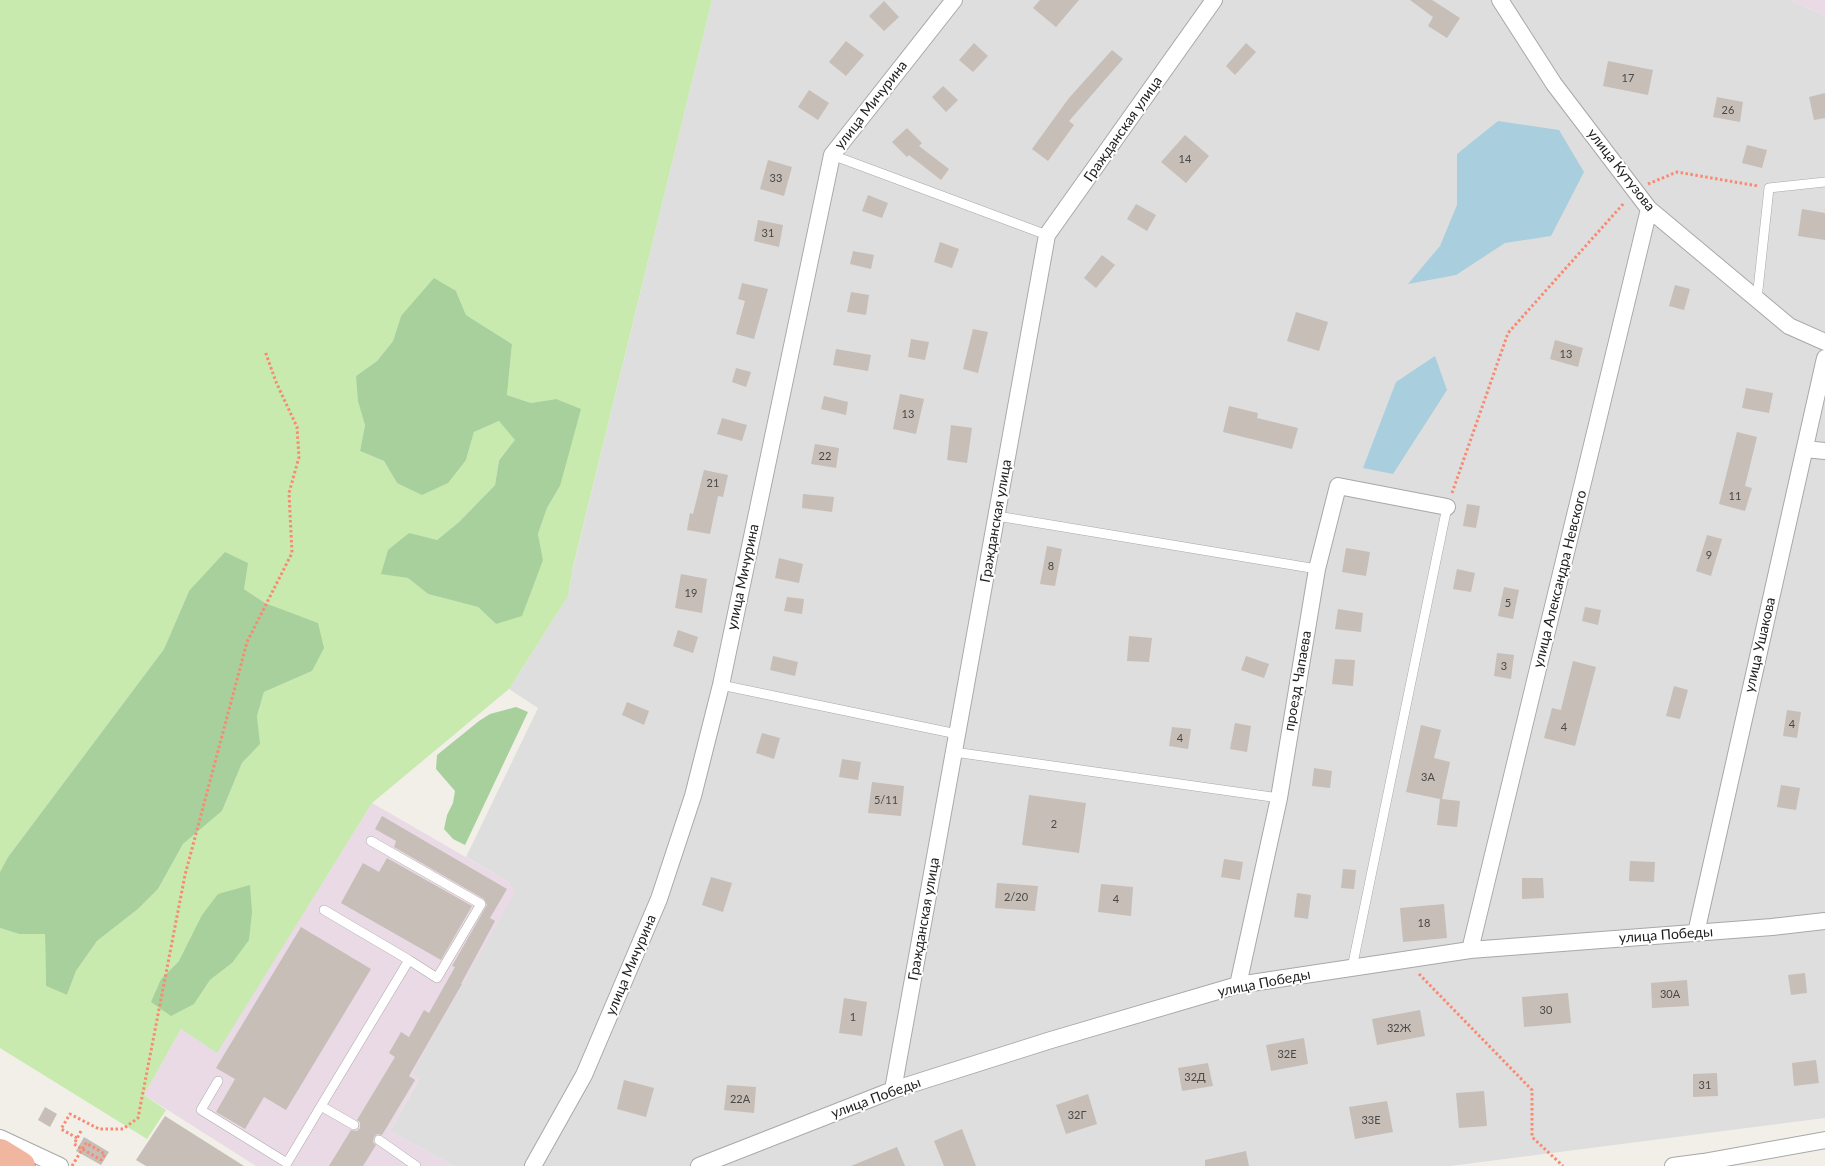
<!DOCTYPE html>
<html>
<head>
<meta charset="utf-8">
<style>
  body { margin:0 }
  canvas { display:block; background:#f1efe8 }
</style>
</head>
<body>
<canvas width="1825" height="1166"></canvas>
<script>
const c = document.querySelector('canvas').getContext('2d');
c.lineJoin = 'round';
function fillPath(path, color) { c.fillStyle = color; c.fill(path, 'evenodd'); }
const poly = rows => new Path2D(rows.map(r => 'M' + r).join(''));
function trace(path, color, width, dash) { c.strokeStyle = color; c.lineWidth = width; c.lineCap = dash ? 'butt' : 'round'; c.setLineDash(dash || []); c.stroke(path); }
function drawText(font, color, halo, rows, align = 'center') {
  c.font = font + ' Lato,sans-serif'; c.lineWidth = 4; c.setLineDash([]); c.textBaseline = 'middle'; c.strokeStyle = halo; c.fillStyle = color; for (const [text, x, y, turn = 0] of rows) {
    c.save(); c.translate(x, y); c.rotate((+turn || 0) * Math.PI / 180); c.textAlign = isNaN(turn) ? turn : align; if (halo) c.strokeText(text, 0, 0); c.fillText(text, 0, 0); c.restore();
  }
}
fillPath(poly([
  [712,0,1791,0,1825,16,1825,1118,1450,1166,454,1166,390,1131,419,1079,412,1074,509,882,466,857,538,708,509,689,568,596,573,568]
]), '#dfdede');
fillPath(poly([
  [1791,0,1825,0,1825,16],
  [372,803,509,882,515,892,412,1074,419,1078,390,1131,454,1166,256,1166,144,1095,181,1029,217,1052]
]), '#eadae6');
fillPath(poly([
  [0,0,712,0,573,567,568,596,509,689,372,803,217,1053,181,1029,144,1095,166,1110,147,1139,0,1048,0,928,19,934,45,934,46,986,67,995,76,971,97,941,138,909,158,889,183,844,222,811,242,763,259,744,257,716,264,692,312,671,318,624,265,603,244,589,189,591,164,649,8,857,0,872],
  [456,291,466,315,512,344,507,395,531,403,556,399,560,486,547,508,538,534,543,560,496,624,478,607,428,594,408,578,382,573,437,540,459,522,495,485,499,459,516,440,499,421,474,432,466,460,397,483,384,461,360,451,365,425,356,376,377,361,393,341,401,316],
  [179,961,232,963,210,980,194,1004,161,979]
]), '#c8eaaf');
fillPath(poly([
  [434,278,456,291,466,315,512,344,507,395,531,403,556,399,581,409,560,486,547,508,538,534,543,560,522,616,496,624,478,607,428,594,408,578,381,574,388,550,409,533,437,540,459,522,495,485,499,460,515,440,499,421,474,432,466,460,448,483,422,495,397,483,384,461,360,451,365,425,358,401,356,376,377,361,393,341,401,316],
  [225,552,248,563,244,589,265,603,318,623,324,648,312,671,264,692,257,716,260,744,242,763,222,811,183,844,158,889,138,909,97,941,76,971,67,995,46,986,45,934,19,934,0,928,0,872,8,857,164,649,189,591],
  [516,707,528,712,465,845,453,839,444,829,447,815,453,803,455,791,436,769,437,755,479,721,490,714],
  [250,885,252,912,249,940,232,963,210,980,194,1004,171,1016,151,1002,161,979,179,961,202,915,218,894]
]), '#a8d09d');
fillPath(poly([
  [1498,121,1559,130,1584,172,1551,236,1505,243,1456,275,1408,284,1440,246,1457,205,1457,154],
  [1435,356,1447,390,1393,474,1363,468,1396,382]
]), '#a9cede');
fillPath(poly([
  [1040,0,1079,0,1056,27,1033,8],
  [1410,0,1432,0,1460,18,1447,38,1428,26,1433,17],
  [884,1,899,17,884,31,869,16],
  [846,41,864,55,846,76,829,62],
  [974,43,988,56,973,72,959,60],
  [1246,43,1256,52,1235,75,1226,66],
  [1112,50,1123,59,1069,121,1074,125,1048,161,1032,149,1069,98],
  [1608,61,1653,70,1648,95,1603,86],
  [943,86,958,100,946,112,932,97],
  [809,90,829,103,818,120,798,107],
  [1825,93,1825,118,1814,120,1809,97],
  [1717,97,1743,102,1740,122,1713,117],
  [907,128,922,143,919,146,949,169,941,180,909,155,907,157,892,142],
  [1185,135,1209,156,1186,183,1161,162],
  [1747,145,1767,150,1762,168,1742,163],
  [768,160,792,167,784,196,760,189],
  [868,195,888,203,882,218,862,211],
  [1136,204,1156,215,1147,231,1127,219],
  [1802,209,1825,213,1825,240,1798,236],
  [758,220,783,225,779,247,754,241],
  [940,242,959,249,952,268,934,262],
  [853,251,874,255,871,269,850,264],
  [1102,255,1115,265,1096,288,1084,278],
  [742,283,768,289,754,339,736,334,745,301,738,299],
  [1675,285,1690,289,1684,310,1669,306],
  [851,292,869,295,866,315,847,312],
  [1296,312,1328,322,1319,351,1287,341],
  [973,329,988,332,978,373,963,369],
  [911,339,929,342,925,360,908,357],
  [1555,340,1583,348,1578,367,1550,359],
  [836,349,871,355,868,371,833,365],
  [736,368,751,372,746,387,732,382],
  [1746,388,1773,393,1769,413,1742,408],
  [900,394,924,399,916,434,893,429],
  [824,396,848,402,846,415,821,409],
  [1229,406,1258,413,1257,418,1298,428,1292,449,1223,432],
  [722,418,747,425,742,441,717,434],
  [951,425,972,428,967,463,947,460],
  [1737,432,1757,437,1745,486,1752,488,1745,511,1719,504],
  [815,444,839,448,836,468,811,464],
  [704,470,728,475,723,497,718,496,710,534,687,530,690,513,693,514],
  [803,494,834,497,832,512,802,508],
  [1467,504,1480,506,1476,528,1463,526],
  [1707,535,1722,539,1711,576,1696,571],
  [1047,546,1062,549,1055,586,1040,584],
  [1346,548,1370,552,1366,576,1342,572],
  [779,558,803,564,799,583,775,578],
  [1457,569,1475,573,1471,592,1453,589],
  [681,574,707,579,702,613,675,608],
  [1504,587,1519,590,1513,619,1498,616],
  [787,597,804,599,802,614,784,611],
  [1585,607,1601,610,1598,625,1582,621],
  [1338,609,1363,613,1361,632,1335,629],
  [678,630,698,637,693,653,673,646],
  [1129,636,1152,638,1149,662,1127,661],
  [1497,653,1514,655,1511,679,1494,676],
  [773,656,798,662,795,676,770,670],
  [1246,656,1269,664,1264,678,1241,670],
  [1335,659,1355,660,1353,686,1332,684],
  [1573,661,1596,667,1575,746,1544,738,1552,708,1561,710],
  [1674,686,1688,690,1680,719,1666,716],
  [627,702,649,711,644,725,622,715],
  [1787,710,1801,712,1797,738,1783,736],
  [1235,723,1251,726,1247,752,1230,749],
  [1421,725,1441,730,1434,758,1450,762,1442,799,1460,801,1457,827,1437,825,1440,799,1406,792],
  [1172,727,1191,729,1188,749,1169,746],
  [762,733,780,738,774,759,756,753],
  [842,759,861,762,858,780,839,777],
  [1314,768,1332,771,1330,788,1312,786],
  [872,782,904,786,901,816,868,813],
  [1781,785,1800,788,1796,810,1777,807],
  [1029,795,1086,803,1079,853,1022,845],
  [382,816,507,889,490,918,495,921,461,984,462,984,409,1076,415,1080,382,1135,377,1134,374,1137,373,1142,376,1145,363,1166,329,1166,351,1130,357,1131,360,1128,360,1122,357,1120,395,1057,389,1053,401,1032,409,1037,424,1010,429,1013,455,967,452,966,487,905,484,899,394,847,396,841,375,829],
  [387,858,472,906,441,960,341,903,363,863,379,872],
  [1224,859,1243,862,1240,880,1221,877],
  [1630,861,1655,862,1654,882,1629,881],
  [1343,869,1356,870,1354,889,1341,888],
  [711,877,732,883,723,912,702,905],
  [1522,878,1543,878,1544,898,1522,899],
  [997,883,1038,886,1035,911,995,908],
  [1101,884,1133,887,1131,916,1098,912],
  [1297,893,1311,895,1308,919,1294,917],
  [1444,904,1447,938,1403,942,1400,908],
  [301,927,371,969,286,1110,264,1097,245,1129,216,1112,235,1079,216,1068],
  [1805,973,1807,993,1791,995,1788,975],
  [1687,980,1689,1006,1652,1008,1651,983],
  [1568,993,1571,1023,1524,1027,1522,997],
  [844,998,867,1002,862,1036,839,1033],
  [1420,1010,1425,1036,1377,1045,1372,1019],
  [1304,1038,1308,1064,1271,1071,1266,1045],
  [1816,1060,1819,1083,1794,1086,1792,1063],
  [1208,1063,1213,1086,1182,1091,1178,1068],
  [1717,1073,1718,1096,1693,1097,1693,1074],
  [624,1080,654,1088,646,1117,617,1109],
  [727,1085,756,1087,754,1113,724,1110],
  [1484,1091,1487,1126,1459,1128,1456,1093],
  [1088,1094,1097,1124,1066,1134,1056,1105],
  [1387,1101,1393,1132,1355,1139,1349,1107],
  [45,1107,57,1114,50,1127,38,1120],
  [165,1116,244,1166,146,1166,136,1160],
  [962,1129,976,1166,944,1166,934,1141],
  [84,1137,109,1152,101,1165,76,1151],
  [897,1147,905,1166,851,1166],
  [1246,1151,1249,1166,1205,1166,1205,1160]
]), '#c6beb7');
const service = poly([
  [832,155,1047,235],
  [1757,299,1769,188,1825,182],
  [997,516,1317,569],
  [721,685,957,734],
  [954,752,1279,798],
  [371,841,481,904,437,978,409,960],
  [324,910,409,960,321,1106,354,1125],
  [1352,968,1447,507],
  [218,1081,201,1110,287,1163,321,1106],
  [379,1140,416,1166]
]);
const minor = poly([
  [1500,0,1554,84,1649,209,1789,326,1825,342],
  [1805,449,1825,451],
  [1696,933,1825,358],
  [1470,950,1649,209],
  [1238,985,1279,798,1317,569,1338,486,1447,507],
  [893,1090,1047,235,1214,0],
  [0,1138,60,1166],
  [533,1166,584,1075,659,899,693,796,721,685,832,155,954,0],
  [699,1166,893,1090,1051,1040,1238,985,1470,950,1772,927,1825,921],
  [1673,1166,1703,1162,1825,1140]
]);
const trunk = poly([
  [0,1153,21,1166]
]);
trace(service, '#a8a8a8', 10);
trace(minor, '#a8a8a8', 18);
trace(trunk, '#da2a59', 29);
trace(poly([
  [1648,184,1677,172,1758,186],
  [1452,493,1508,333,1624,203],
  [1419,974,1532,1090,1532,1137,1563,1166],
  [81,1131,74,1144,101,1160,105,1154,86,1143],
  [77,1138,61,1129,70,1114,99,1129,123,1129,138,1118,185,875,247,642,292,553,289,493,299,457,297,427,276,382,265,351]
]), '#f98a72', 3, [2.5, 2.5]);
trace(service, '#fff', 9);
trace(minor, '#fff', 16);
trace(trunk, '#f1b69f', 28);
trace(poly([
  [72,1166,86,1143]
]), '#f98a72', 3, [2.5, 2.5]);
drawText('11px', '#4a4846', null, [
  ["17",1628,78],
  ["26",1728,110],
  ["14",1185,159],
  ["33",776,178],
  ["31",768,233],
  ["13",1566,354],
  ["13",908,414],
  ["22",825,456],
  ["21",713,483],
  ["11",1735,496],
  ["9",1709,555],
  ["8",1051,566],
  ["19",691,593],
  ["5",1508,603],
  ["3",1504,666],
  ["4",1792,724],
  ["4",1564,727],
  ["4",1180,738],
  ["3А",1428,777],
  ["5/11",886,800],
  ["2",1054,824],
  ["2/20",1016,897],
  ["4",1116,899],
  ["18",1424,923],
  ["30А",1670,994],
  ["30",1546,1010],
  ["1",853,1017],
  ["32Ж",1399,1028],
  ["32Е",1287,1054],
  ["32Д",1195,1077],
  ["31",1705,1085],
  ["22А",740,1099],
  ["32Г",1077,1115],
  ["33Е",1371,1120]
]);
drawText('14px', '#212121', '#fff', [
  ["улица Мичурина",871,105,-52],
  ["Гражданская улица",1123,129,-55],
  ["улица Кутузова",1621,170,52],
  ["Гражданская улица",996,521,-80],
  ["улица Мичурина",743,577,-78],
  ["улица Александра Невского",1560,579,-76],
  ["улица Ушакова",1760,645,-77],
  ["проезд Чапаева",1298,681,-80],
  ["Гражданская улица",924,919,-80],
  ["улица Победы",1666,935,-4],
  ["улица Мичурина",631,965,-67],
  ["улица Победы",1264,983,-11],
  ["улица Победы",876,1098,-20]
]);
</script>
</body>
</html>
